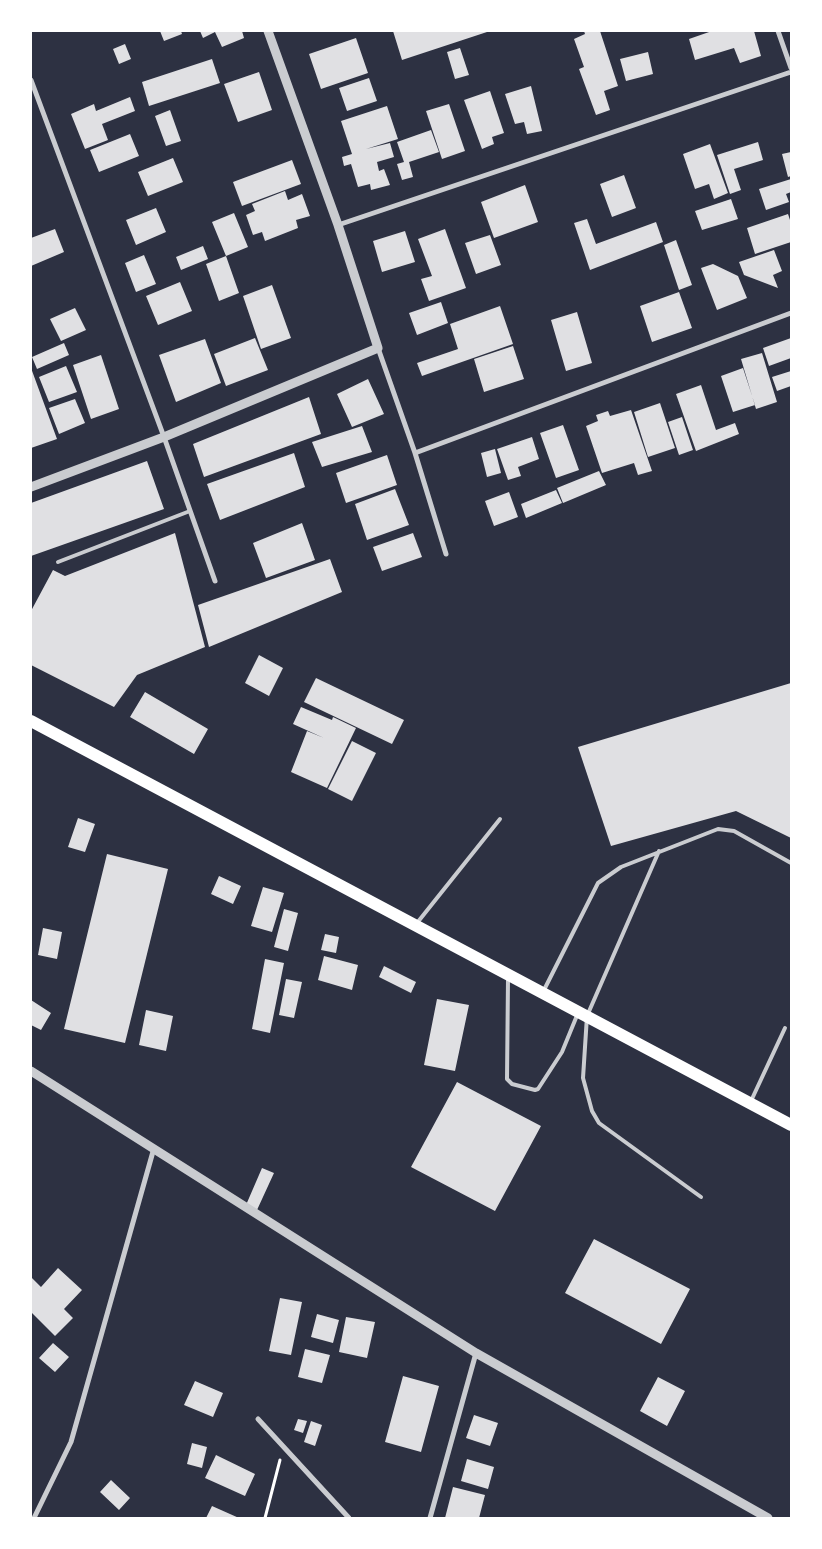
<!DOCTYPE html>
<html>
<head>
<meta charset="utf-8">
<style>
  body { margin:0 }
  #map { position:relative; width:822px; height:1549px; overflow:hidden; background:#2d3142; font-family:Lora,serif }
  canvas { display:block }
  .frame { position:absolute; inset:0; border:32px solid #fff; pointer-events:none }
</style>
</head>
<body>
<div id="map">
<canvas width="822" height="1549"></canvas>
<div class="frame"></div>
</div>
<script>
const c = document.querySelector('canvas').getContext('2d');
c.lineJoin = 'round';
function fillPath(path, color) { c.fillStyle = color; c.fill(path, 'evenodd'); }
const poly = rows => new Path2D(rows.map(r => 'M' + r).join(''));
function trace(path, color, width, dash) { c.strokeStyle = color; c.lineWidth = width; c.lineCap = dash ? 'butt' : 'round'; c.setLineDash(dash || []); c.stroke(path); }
fillPath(poly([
  [160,31,181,31,182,34,164,41],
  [200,31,242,31,244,38,222,47,215,32,203,38],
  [393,31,487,31,487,32,402,60],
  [584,31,600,31,618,86,604,91,610,110,596,115,579,69,584,67,574,39,585,34],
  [712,31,754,31,761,56,740,63,734,48,695,60,689,39],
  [356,38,368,73,321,89,309,54],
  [125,44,131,59,119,64,113,49],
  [460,48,469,75,455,79,447,52],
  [648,52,653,74,626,81,620,59],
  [212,59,220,83,149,106,142,82],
  [259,72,272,110,238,122,224,84],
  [369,78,377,101,347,111,339,88],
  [531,86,542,131,527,134,524,122,515,124,505,94],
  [490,91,504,133,492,137,494,144,482,149,464,100],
  [130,97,135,111,102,124,108,140,85,149,71,114,94,104,96,111],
  [449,104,465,151,442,159,426,111],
  [387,106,398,139,366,149,390,143,394,157,377,162,379,171,384,169,390,185,371,190,370,184,358,187,351,164,344,166,342,157,352,154,341,121],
  [170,110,181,141,166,146,155,116],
  [431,130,439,152,409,162,413,177,402,180,397,164,404,162,397,142],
  [130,134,139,156,99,172,90,150],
  [758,142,763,160,734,169,741,190,730,194,717,155],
  [710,144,728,193,714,199,709,184,695,189,683,154],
  [791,152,791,176,788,177,782,154],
  [173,158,183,182,148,196,138,172],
  [292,160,301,184,242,206,233,182],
  [624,175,636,208,612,217,600,184],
  [791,179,791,192,786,194,789,202,766,210,759,189],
  [525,185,538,222,494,238,481,202],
  [285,191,288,200,302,194,310,216,296,220,298,228,265,241,262,232,253,235,246,215,255,211,252,204],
  [731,199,738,219,702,230,695,211],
  [156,208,166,232,136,245,126,220],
  [234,213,248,247,226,256,212,222],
  [788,214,791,223,791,242,755,254,747,228],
  [587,219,596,244,656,222,663,242,590,270,574,223],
  [55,229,64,252,31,266,31,238],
  [445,229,466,288,429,301,421,279,432,276,418,239],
  [405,231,415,262,382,272,373,241],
  [490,235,501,265,476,274,465,243],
  [676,240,692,285,679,290,664,245],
  [203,246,208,259,181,270,176,257],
  [774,250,782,271,773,275,778,288,744,275,739,262],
  [144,255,156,284,136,292,125,263],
  [226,256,239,293,219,301,206,264],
  [713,264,738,276,747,298,717,310,701,268],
  [180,282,192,311,158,325,146,296],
  [272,285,291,338,261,349,243,296],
  [679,292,692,328,652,342,640,306],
  [441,302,448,323,417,335,409,313],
  [500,306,513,344,422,376,417,363,458,349,450,324],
  [75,308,86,330,61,341,50,319],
  [577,312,592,363,566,371,551,320],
  [255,338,268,370,226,386,214,354],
  [791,338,791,358,769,366,763,348],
  [205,339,221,383,176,402,159,355],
  [64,343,69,355,37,369,32,357],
  [513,346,524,379,484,392,474,359],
  [762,353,777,402,756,409,741,359],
  [101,355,119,409,91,419,73,365],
  [66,366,77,392,49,402,39,377],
  [31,368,57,439,31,448],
  [743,368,755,405,733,412,721,376],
  [791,371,791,386,777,391,772,377],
  [368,379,384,414,352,427,337,394],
  [701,385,716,430,735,423,739,434,696,451,676,394],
  [309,397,321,434,204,477,193,444],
  [75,399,85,423,59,434,49,408],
  [660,403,675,448,648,457,634,412],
  [631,410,652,471,638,475,634,463,602,473,586,426,598,421,596,415,608,411,610,416],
  [682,417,693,450,679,455,668,422],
  [563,425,579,470,556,478,540,433],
  [362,426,372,452,322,467,312,442],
  [532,437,539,459,518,467,521,476,508,480,497,449],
  [495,449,501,473,487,477,481,453],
  [294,453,305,487,220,520,207,484],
  [387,455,397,485,346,503,336,473],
  [147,461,164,509,31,556,31,503],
  [599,471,606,485,563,503,557,488],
  [395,489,409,525,367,540,355,504],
  [556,490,562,503,526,518,521,504],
  [509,492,518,517,494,526,485,501],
  [302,523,315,560,266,578,253,543],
  [175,533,205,647,137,675,114,707,31,665,31,611,53,570,65,576],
  [413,533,422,557,382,571,373,547],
  [330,559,342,592,209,647,198,605],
  [259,655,283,668,269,696,245,683],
  [316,678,404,720,392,744,304,702],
  [791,683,791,838,736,811,611,846,578,747],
  [145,692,208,729,194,754,130,717],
  [301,707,332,720,333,717,356,728,327,788,291,772,307,731,324,738,293,724],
  [352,741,376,753,352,801,328,789],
  [78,818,95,824,85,852,68,847],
  [107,854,168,869,125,1043,64,1029],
  [219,876,241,886,233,904,211,894],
  [263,887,284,893,272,932,251,926],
  [284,909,298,913,288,951,274,947],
  [43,928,62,932,57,959,38,955],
  [325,934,339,937,336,953,321,950],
  [324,956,358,965,352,990,318,980],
  [265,959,284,963,270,1033,252,1029],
  [384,966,416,982,411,993,379,977],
  [286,979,302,982,294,1018,279,1015],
  [437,999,469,1005,455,1071,424,1065],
  [31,1000,51,1013,41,1030,31,1025],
  [146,1010,173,1016,166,1051,139,1045],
  [457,1082,541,1126,495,1211,411,1167],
  [262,1168,274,1173,257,1210,246,1205],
  [594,1239,690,1289,661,1344,565,1293],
  [58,1268,82,1290,64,1309,73,1318,55,1336,31,1312,31,1277,41,1287],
  [280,1298,302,1302,291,1355,269,1351],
  [317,1314,339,1320,333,1343,311,1337],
  [346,1317,375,1322,367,1358,339,1352],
  [53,1343,69,1357,55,1372,39,1358],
  [305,1349,330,1355,322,1383,298,1377],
  [403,1376,439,1386,421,1452,385,1442],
  [658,1377,685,1391,667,1426,640,1411],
  [195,1381,223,1393,213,1417,184,1405],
  [474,1415,498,1423,490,1446,466,1438],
  [298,1419,307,1421,303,1433,294,1430],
  [311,1421,322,1425,315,1446,304,1442],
  [192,1443,207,1447,202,1468,187,1464],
  [216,1455,255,1474,245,1496,205,1478],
  [467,1459,494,1467,488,1489,461,1481],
  [111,1480,130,1498,119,1510,100,1492],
  [453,1487,485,1495,479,1518,445,1518],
  [212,1506,239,1518,206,1518]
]), '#e0e0e3');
trace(poly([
  [265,1518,280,1460]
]), '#fff', 3);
trace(poly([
  [58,562,190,511],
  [659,851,587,1016,583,1078,592,1111,599,1123,701,1197],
  [417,923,500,819],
  [508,979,507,1079,512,1084,535,1090,538,1089,562,1052,578,1013],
  [544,990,598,883,621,867,718,829,734,831,791,863],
  [751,1101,785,1028]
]), '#caccd0', 4);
trace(poly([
  [778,31,791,68],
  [31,80,164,437,215,581],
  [338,225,791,72],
  [378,348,415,453,446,554],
  [415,453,791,313],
  [258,1419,349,1518],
  [34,1518,71,1442,154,1148],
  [430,1518,476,1353]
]), '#caccd0', 5);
trace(poly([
  [31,487,164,437,378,348,338,225,268,31],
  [31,1071,476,1353,768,1518]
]), '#caccd0', 9);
trace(poly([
  [31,721,791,1125]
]), '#fff', 12);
</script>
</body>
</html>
